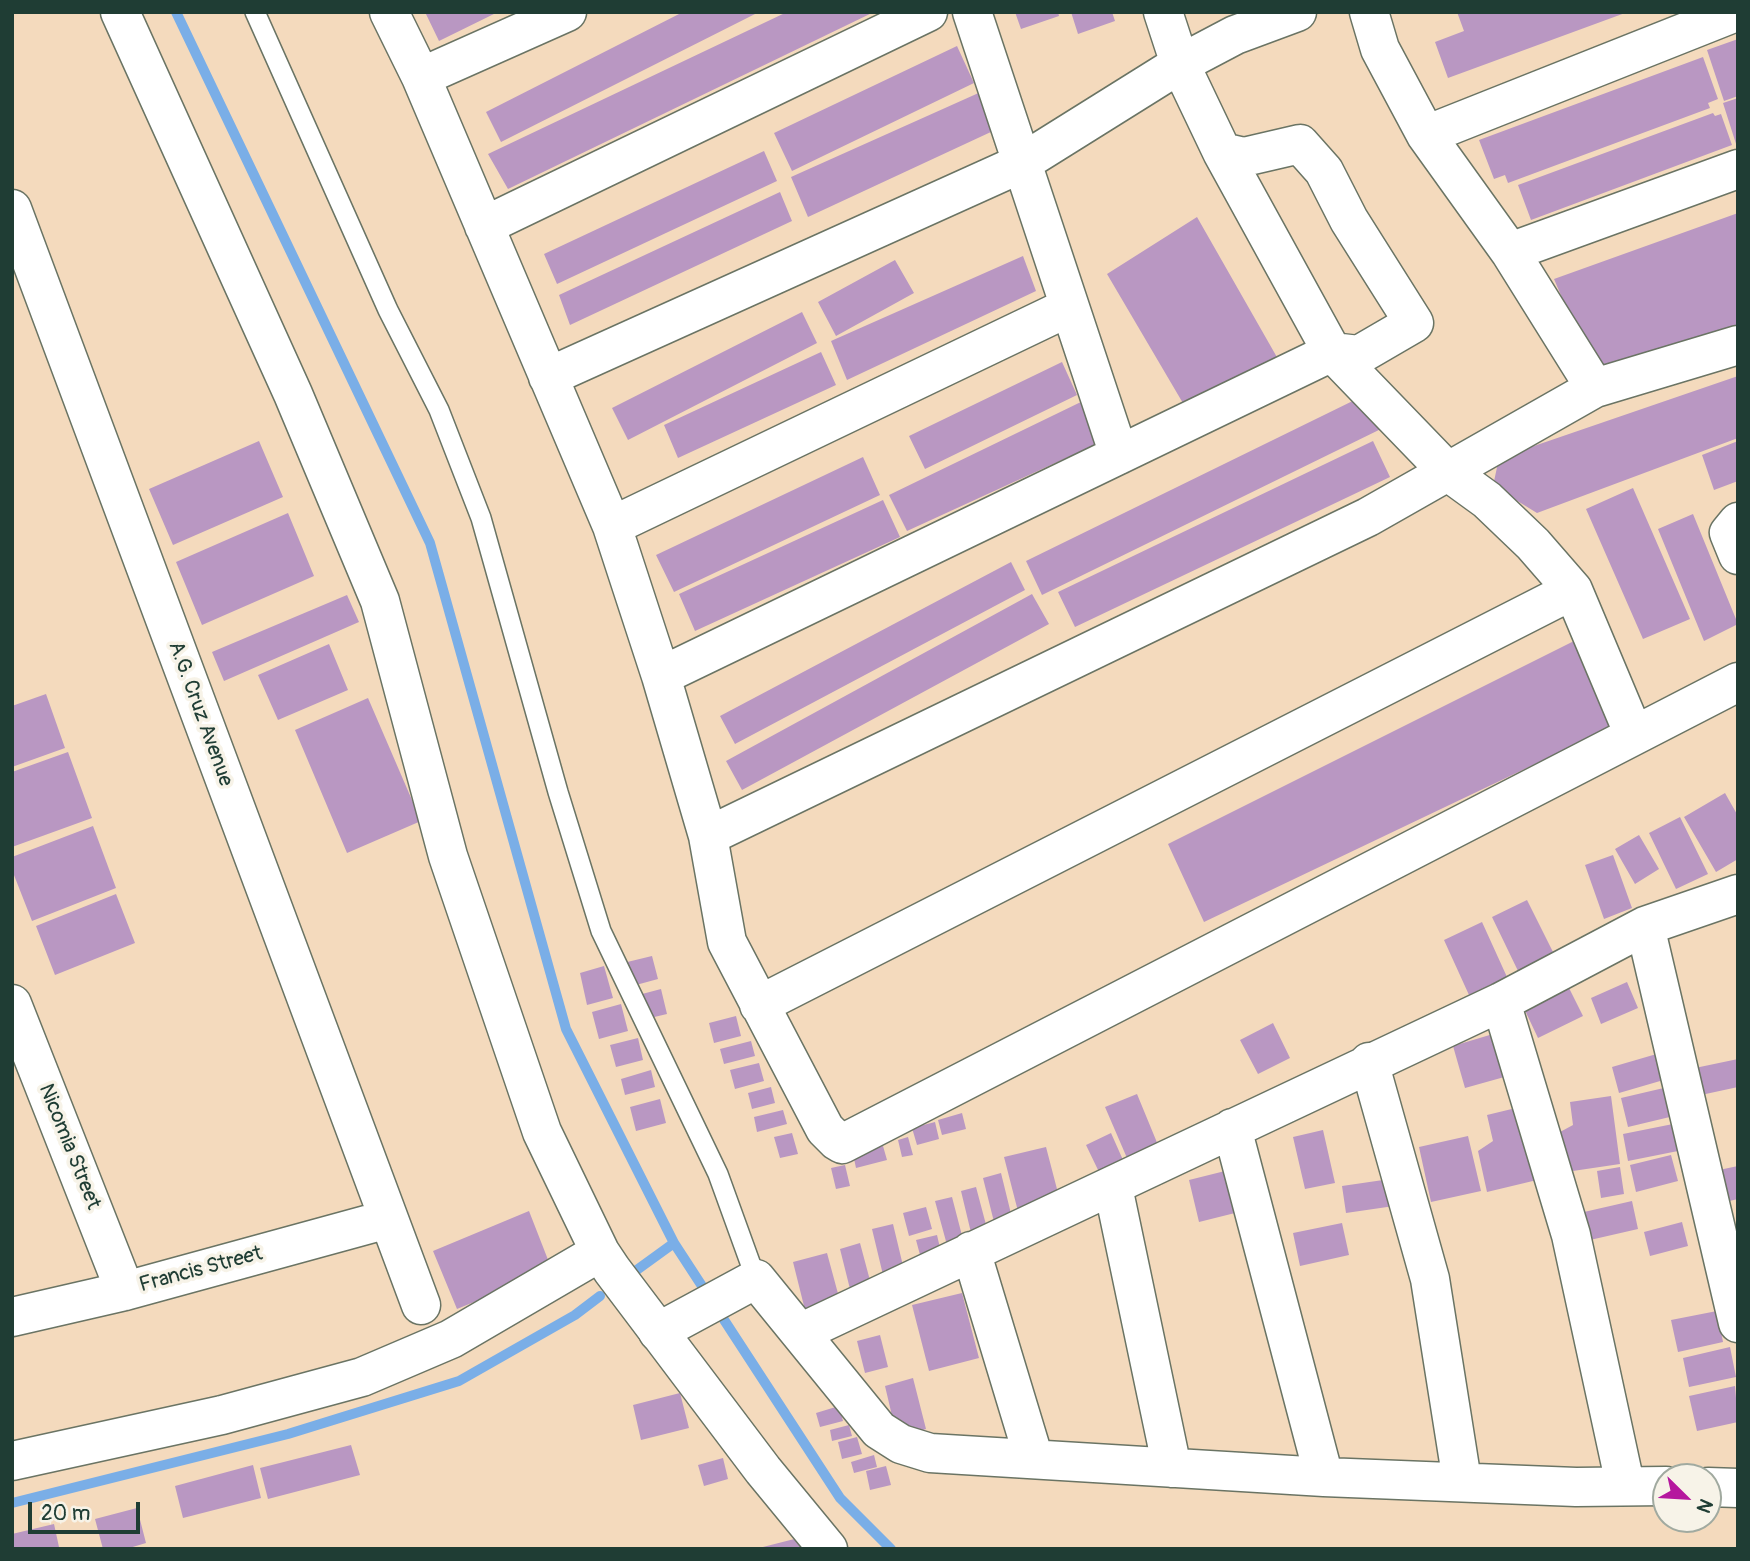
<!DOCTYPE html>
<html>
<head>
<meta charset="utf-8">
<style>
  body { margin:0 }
  #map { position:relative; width:1750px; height:1561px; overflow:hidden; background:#f4dabd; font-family:Pangolin,sans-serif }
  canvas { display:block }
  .frame { position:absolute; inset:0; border:14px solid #1f3d34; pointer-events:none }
  .north { position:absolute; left:1652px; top:1463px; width:70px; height:70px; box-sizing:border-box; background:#f7f3e8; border:2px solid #a1aaa0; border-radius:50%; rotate:114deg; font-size:19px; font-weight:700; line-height:28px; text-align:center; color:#1f3d34 }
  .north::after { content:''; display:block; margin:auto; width:24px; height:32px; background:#b5179e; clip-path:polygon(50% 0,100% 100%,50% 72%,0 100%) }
  .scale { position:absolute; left:28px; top:1502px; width:112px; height:32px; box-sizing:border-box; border:4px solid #1f3d34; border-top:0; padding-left:9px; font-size:21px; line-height:24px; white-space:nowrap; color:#1f3d34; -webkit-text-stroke:5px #f7f3e8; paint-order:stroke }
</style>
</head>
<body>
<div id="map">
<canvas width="1750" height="1561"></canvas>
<div class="frame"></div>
<div class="north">N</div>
<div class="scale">20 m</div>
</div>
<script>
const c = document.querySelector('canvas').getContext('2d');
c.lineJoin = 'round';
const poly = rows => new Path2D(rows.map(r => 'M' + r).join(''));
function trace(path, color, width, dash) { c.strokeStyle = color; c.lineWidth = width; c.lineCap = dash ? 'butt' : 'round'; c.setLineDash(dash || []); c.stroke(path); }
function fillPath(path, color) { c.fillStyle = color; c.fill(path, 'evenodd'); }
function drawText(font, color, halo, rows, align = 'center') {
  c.font = font + ' Pangolin,sans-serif'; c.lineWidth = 7; c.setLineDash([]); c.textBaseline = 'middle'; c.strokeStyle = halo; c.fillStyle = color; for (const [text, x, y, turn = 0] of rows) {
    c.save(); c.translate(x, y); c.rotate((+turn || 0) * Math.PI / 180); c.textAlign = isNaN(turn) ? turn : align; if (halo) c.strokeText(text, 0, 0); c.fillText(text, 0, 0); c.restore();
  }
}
trace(poly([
  [176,12,430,543,566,1029,674,1243,840,1498,891,1549],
  [634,1272,674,1243],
  [12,1503,288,1434,459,1381,575,1315,600,1296]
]), '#7aaee7', 10);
fillPath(poly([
  [425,12,498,12,439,41],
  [683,12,759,12,501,142,486,112],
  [787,12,874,12,508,189,488,154],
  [1015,12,1058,12,1059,16,1021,29],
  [1071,12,1112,12,1115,21,1078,34],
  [1457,12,1625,12,1625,13,1448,78,1435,42,1464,31],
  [1738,39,1738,96,1724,101,1707,50],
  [957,46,974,83,792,171,774,133],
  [1703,57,1718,99,1708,103,1710,108,1508,183,1505,175,1494,179,1479,140],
  [983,91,993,131,808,217,791,177],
  [1738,98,1738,147,1737,147,1723,103],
  [1713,113,1715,116,1721,114,1732,145,1531,220,1518,185],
  [764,151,777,181,557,284,544,254],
  [780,192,792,221,570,325,559,295],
  [1738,213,1738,336,1605,377,1574,326,1554,279],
  [1197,217,1278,359,1187,410,1107,274],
  [1023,256,1036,291,847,380,831,341],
  [895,260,914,293,836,336,818,302],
  [802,312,817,343,628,440,612,408],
  [821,352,836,385,678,458,664,425],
  [1062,362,1077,395,925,469,909,436],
  [1738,376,1738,438,1537,513,1493,486,1499,458],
  [1369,393,1385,427,1042,595,1026,561],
  [1085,400,1101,442,907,531,889,495],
  [259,441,283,497,173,545,149,489],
  [1373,441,1390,477,1075,627,1058,592],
  [1738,441,1738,481,1714,490,1702,455],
  [863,457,880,495,674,592,656,555],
  [1633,488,1690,619,1643,639,1586,509],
  [883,500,900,537,695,631,679,594],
  [288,513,314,576,202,625,176,562],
  [1693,514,1738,624,1704,641,1658,529],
  [1011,562,1025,590,735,744,720,716],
  [1032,594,1049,624,742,790,726,761],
  [347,595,359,622,224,681,212,652],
  [1576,640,1617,725,1204,922,1168,844],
  [329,644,348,690,278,720,258,675],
  [46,694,65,748,12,767,12,706],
  [368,698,421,821,347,853,295,730],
  [68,752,92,818,12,847,12,772],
  [1725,793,1738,816,1738,859,1716,872,1684,817],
  [1680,817,1708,874,1676,889,1649,833],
  [93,826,116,888,32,921,12,870,12,857],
  [1639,835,1659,869,1635,884,1615,849],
  [1613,855,1632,908,1604,919,1585,865],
  [116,894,135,943,55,975,36,926],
  [1527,900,1555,956,1519,973,1492,917],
  [1482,922,1507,977,1469,995,1444,940],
  [652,956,658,979,625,988,619,964],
  [604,966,613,998,587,1005,580,973],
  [1565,980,1583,1016,1538,1038,1521,1002],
  [1627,982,1638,1008,1601,1024,1591,998],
  [661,989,667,1014,633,1022,627,998],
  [621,1004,628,1031,599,1039,592,1012],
  [736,1016,741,1036,714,1043,709,1023],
  [1273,1023,1290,1058,1258,1074,1240,1040],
  [1503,1031,1515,1074,1465,1088,1453,1046],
  [638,1038,643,1060,616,1067,610,1045],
  [751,1041,755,1056,724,1064,720,1049],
  [1660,1053,1667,1079,1619,1093,1612,1067],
  [1738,1059,1738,1087,1701,1095,1695,1068],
  [759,1063,764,1081,735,1089,730,1070],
  [651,1070,655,1087,625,1095,621,1079],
  [771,1087,775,1103,752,1109,748,1093],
  [1668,1087,1674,1116,1628,1127,1621,1098],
  [1137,1094,1158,1145,1127,1158,1105,1107],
  [1611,1096,1620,1164,1566,1172,1560,1132,1573,1125,1570,1102],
  [660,1099,666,1123,636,1131,630,1107],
  [1520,1107,1537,1180,1487,1192,1478,1151,1493,1141,1487,1115],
  [783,1110,787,1124,757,1132,754,1117],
  [962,1113,966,1129,942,1135,938,1120],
  [935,1122,939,1139,917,1145,912,1128],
  [1673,1124,1678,1151,1628,1161,1623,1134],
  [1323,1130,1335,1183,1305,1189,1293,1137],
  [792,1133,798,1154,780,1158,774,1137],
  [1111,1133,1123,1160,1099,1172,1086,1145],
  [1468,1136,1481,1191,1431,1202,1419,1147],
  [908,1137,913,1155,902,1157,898,1140],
  [883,1146,887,1160,856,1168,853,1154],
  [1046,1147,1063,1212,1021,1223,1004,1157],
  [1671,1155,1678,1181,1636,1192,1630,1165],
  [845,1165,850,1186,836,1189,831,1168],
  [1738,1166,1738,1199,1725,1202,1719,1170],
  [1620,1167,1624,1194,1601,1198,1597,1171],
  [1237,1168,1247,1210,1199,1222,1189,1180],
  [1001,1173,1015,1230,997,1234,983,1178],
  [1390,1179,1394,1206,1346,1213,1342,1186],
  [976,1187,989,1236,973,1241,961,1191],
  [952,1197,966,1251,950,1256,935,1201],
  [1632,1201,1638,1229,1590,1240,1584,1212],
  [926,1207,932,1229,909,1236,903,1213],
  [529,1211,552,1270,457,1309,433,1251],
  [1682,1222,1688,1246,1650,1256,1644,1232],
  [1342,1223,1349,1255,1300,1266,1293,1233],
  [893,1224,905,1274,884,1279,872,1229],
  [937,1235,943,1261,923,1266,916,1240],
  [860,1243,872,1288,851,1293,840,1249],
  [827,1253,840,1301,805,1310,793,1262],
  [962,1293,979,1358,929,1371,912,1305],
  [1717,1311,1723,1342,1678,1352,1671,1320],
  [880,1335,888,1367,865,1373,857,1341],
  [1730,1347,1736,1377,1689,1387,1683,1358],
  [913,1378,926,1429,897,1437,885,1386],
  [1735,1386,1738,1422,1697,1431,1689,1396],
  [680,1393,689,1428,641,1440,633,1405],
  [839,1406,843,1421,820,1427,816,1413],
  [849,1425,852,1436,832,1441,830,1430],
  [857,1437,862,1454,842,1459,838,1442],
  [351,1445,360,1475,268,1499,260,1468],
  [874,1455,877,1467,854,1473,851,1462],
  [723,1458,728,1479,704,1486,698,1465],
  [253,1465,261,1498,183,1518,175,1486],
  [886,1466,891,1485,870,1490,866,1471],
  [137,1508,146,1543,126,1549,103,1549,95,1519],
  [54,1524,59,1547,12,1549,12,1534],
  [814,1534,818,1549,759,1549,759,1548]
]), '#b997c2');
const service = poly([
  [255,12,388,310,439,410,481,518,558,792,601,931,718,1174,756,1279]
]);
const minor = poly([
  [389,12,421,77,612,526,661,676,708,836,727,942,825,1129,837,1141,842,1144,1738,682],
  [972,12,1119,455],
  [1163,12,1180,64,1222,152,1332,352,1447,471,1487,500,1533,544,1573,590,1634,735],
  [1369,12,1380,49,1426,135,1510,252,1595,388],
  [421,77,567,12],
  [1426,135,1736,12],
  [12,209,421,1305],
  [484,226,928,12],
  [1510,252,1738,169],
  [548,377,1020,164,1180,64,1235,35,1297,12],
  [1738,522,1729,533,1738,555],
  [612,526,1069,307],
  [661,676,1332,352,1359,355,1414,323,1349,220,1324,171,1300,144,1244,157,1222,152],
  [708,836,1368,517,1595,388,1738,345],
  [1645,926,1738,1323],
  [1501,1002,1571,1235,1625,1484],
  [12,1004,125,1291],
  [759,1005,1573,590],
  [1369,1062,1430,1279,1462,1481],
  [1232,1128,1324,1477],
  [1113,1187,1172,1468],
  [971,1251,1034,1459],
  [12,1317,125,1291,388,1219],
  [658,1332,756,1279,879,1430,901,1444,930,1453,1324,1477,1576,1487,1666,1486],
  [800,1333,1501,1002,1645,926,1738,894],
  [1708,1487,1738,1488]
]);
const tertiary = poly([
  [120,12,293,394,380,601,448,856,542,1132,600,1252,612,1270,763,1470,828,1549],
  [12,1461,222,1415,362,1377,451,1339,600,1252]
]);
trace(service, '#6a7464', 22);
trace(minor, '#6a7464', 41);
trace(tertiary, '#6a7464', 41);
trace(service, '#fff', 19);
trace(minor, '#fff', 38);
trace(tertiary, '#fff', 38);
drawText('21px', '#1f3d34', '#f7f3e8', [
  ["A.G. Cruz Avenue",200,714,70],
  ["Nicomia Street",69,1147,68],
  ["Francis Street",201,1270,-15]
]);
</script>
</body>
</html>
